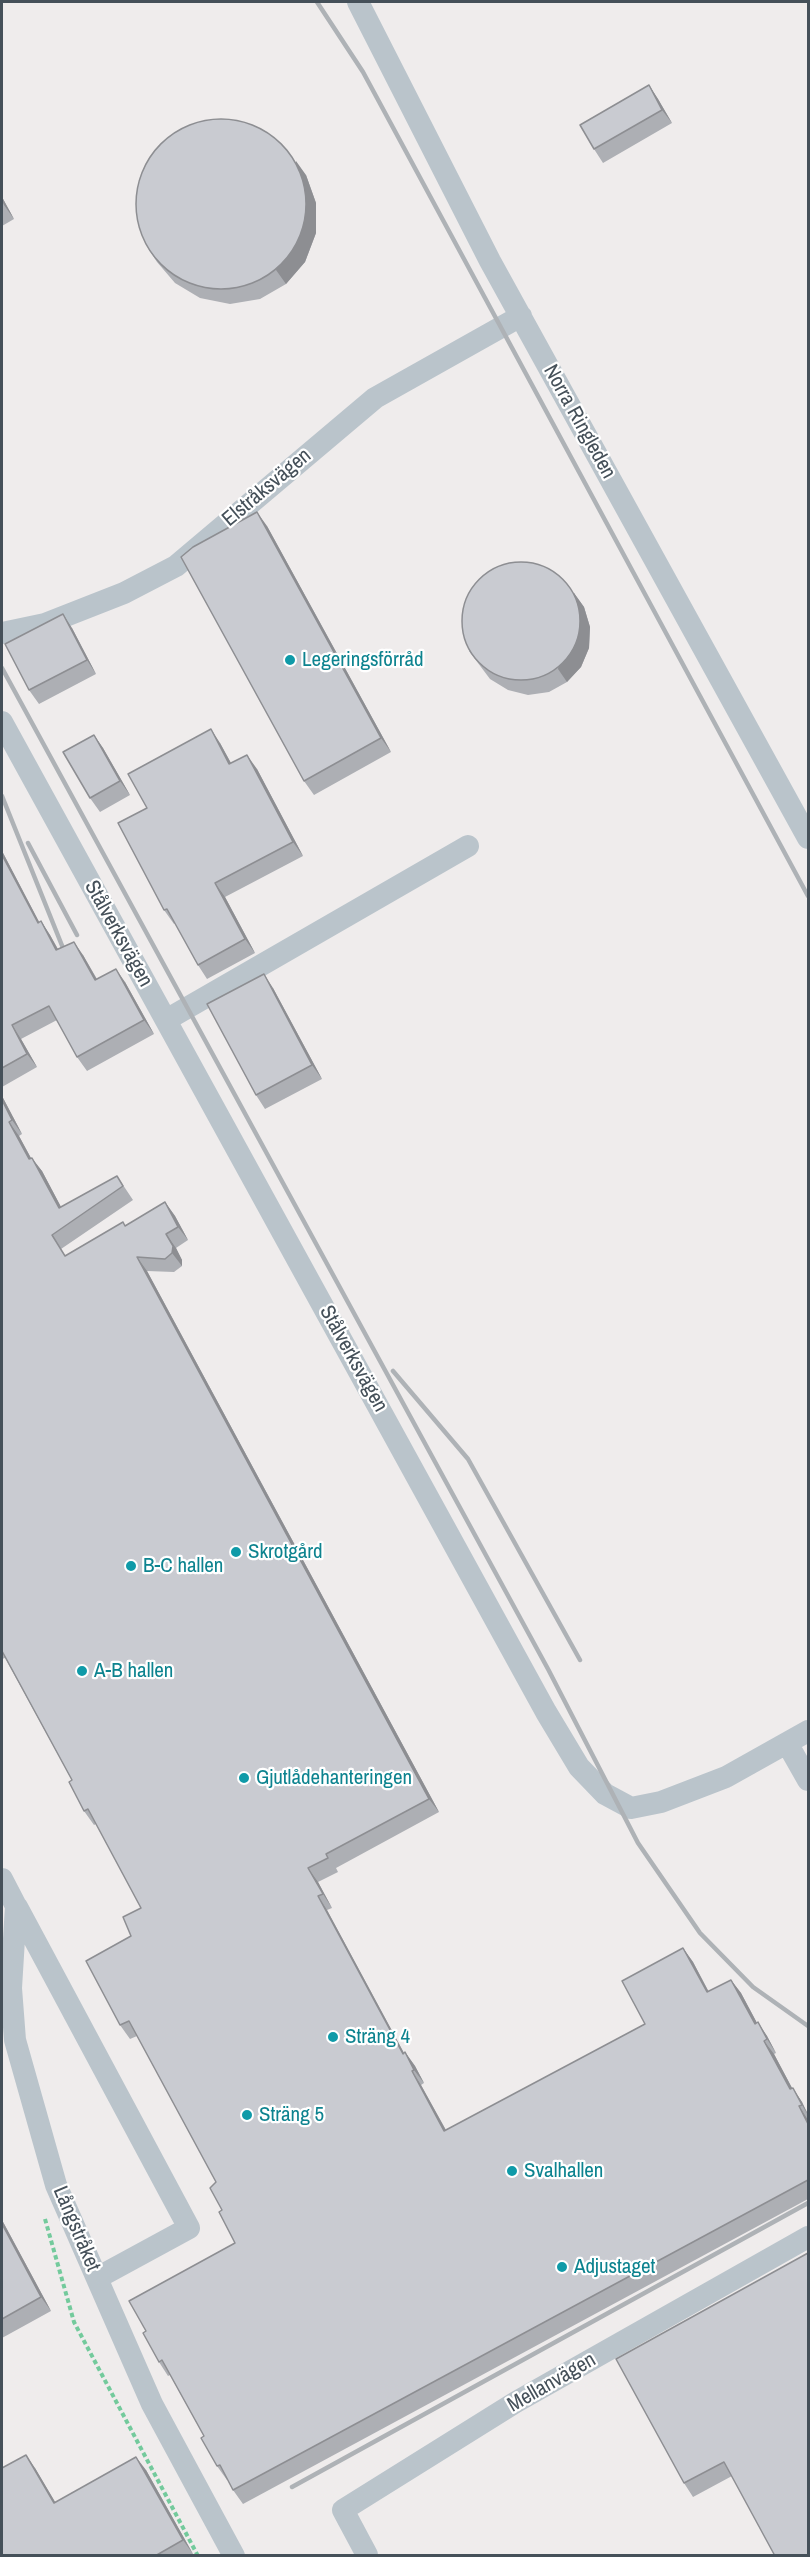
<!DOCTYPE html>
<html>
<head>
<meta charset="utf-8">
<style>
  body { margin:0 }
  #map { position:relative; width:810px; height:2557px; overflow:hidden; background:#efecec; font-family:"Archivo Narrow",sans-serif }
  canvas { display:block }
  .frame { position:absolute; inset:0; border:3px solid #455059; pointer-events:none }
</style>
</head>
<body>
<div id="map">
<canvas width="810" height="2557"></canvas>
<div class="frame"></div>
</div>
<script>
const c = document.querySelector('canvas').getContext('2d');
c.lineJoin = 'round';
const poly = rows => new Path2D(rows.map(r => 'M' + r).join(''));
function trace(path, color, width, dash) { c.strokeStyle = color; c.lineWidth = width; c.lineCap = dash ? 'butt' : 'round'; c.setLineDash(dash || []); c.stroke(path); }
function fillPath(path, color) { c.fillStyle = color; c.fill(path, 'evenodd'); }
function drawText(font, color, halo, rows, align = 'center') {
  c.font = font + ' "Archivo Narrow",sans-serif'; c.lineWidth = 4.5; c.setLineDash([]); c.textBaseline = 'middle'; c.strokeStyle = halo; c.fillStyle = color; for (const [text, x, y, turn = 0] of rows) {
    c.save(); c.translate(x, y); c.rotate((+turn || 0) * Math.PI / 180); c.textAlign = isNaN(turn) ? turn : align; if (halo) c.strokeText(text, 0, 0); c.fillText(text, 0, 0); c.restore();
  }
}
trace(poly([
  [45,2219,74,2322,198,2556]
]), '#73ca9c', 4, [4.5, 3]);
trace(poly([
  [358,2,490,261,808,838],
  [2,633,45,624,124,593,176,566,375,398,521,316],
  [2,722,546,1712,579,1767,605,1794,631,1808,661,1802,726,1777,808,1731],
  [166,1020,468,846],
  [787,1743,808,1780],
  [2,1879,16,1906,11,1988,15,2040,56,2185,152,2404,234,2556],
  [17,1907,189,2228,97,2278],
  [367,2555,343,2510,516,2402,808,2237]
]), '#bac4cb', 22);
trace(poly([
  [317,2,363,72,808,896],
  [2,668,548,1669,638,1843,700,1933,753,1987,808,2026],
  [2,796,69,963],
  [28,843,77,935],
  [393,1371,468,1459,580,1660],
  [292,2487,808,2203]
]), '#aeb2b6', 4.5);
fillPath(poly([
  [649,85,658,99,672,123,603,163,594,149],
  [306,175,316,203,316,233,305,262,286,284,260,299,230,304,200,298,175,283,157,262,148,248],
  [2,197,14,219,2,226],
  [267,526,391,752,314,795,304,781],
  [574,593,584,607,590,627,589,648,581,667,567,682,549,692,528,695,508,690,490,679,469,651],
  [72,628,96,674,39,704,29,690],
  [94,735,103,748,130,795,100,812,90,798],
  [220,743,231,763,257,769,303,856,225,897,255,953,207,979,198,965,175,923,174,924,164,910,147,808],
  [2,851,39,922,41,921,50,935,58,949,83,955,97,979,125,982,154,1034,87,1071,77,1057,57,1020,21,1039,37,1067,2,1087],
  [273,988,322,1079,265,1109,256,1095],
  [2,1096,22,1134,19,1136,31,1158,42,1171,61,1207,117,1176,133,1200,61,1249,65,1256,126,1226,165,1202,175,1216,188,1240,176,1248,182,1260,182,1266,174,1272,147,1271,439,1812,336,1868,338,1872,318,1882,332,1908,327,1910,404,2053,405,2052,415,2066,424,2083,421,2085,446,2130,645,2024,683,1948,693,1962,709,1992,731,1980,741,1993,757,2023,767,2036,776,2053,774,2054,792,2088,802,2102,808,2114,808,2199,243,2504,233,2490,228,2480,227,2480,217,2466,204,2436,170,2375,168,2376,159,2362,146,2331,235,2243,222,2210,216,2182,137,2036,130,2039,120,2025,131,1936,141,1908,96,1824,94,1825,84,1811,72,1780,5,1658,2,1659],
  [2,2220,51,2311,2,2338],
  [808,2253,732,2476,693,2497,684,2483],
  [35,2468,55,2502,146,2470,193,2554,190,2556,2,2556]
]), '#adafb4');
fillPath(poly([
  [649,85,658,99,672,123,662,110],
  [296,161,306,175,316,203,316,233,305,262,286,284,276,270],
  [2,197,14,219,4,205,2,201],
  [257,512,267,526,391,752,381,738],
  [574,593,584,607,590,627,589,648,581,667,567,682,558,669],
  [63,614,72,628,96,674,87,660],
  [211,729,220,743,239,778,229,764],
  [94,735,103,748,130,795,120,781],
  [247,755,257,769,303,856,293,842],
  [2,851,47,937,38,923,2,855],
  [215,883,225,897,255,953,245,939],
  [41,921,50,935,66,964,56,950],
  [74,942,83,955,105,994,95,980],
  [116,969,125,982,154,1034,144,1020],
  [264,974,273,988,322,1079,312,1065],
  [12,1025,21,1039,37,1067,27,1054],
  [2,1096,22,1134,12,1120,2,1100],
  [9,1122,19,1136,39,1173,29,1159],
  [32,1158,42,1171,69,1222,59,1208],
  [165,1202,175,1216,188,1240,178,1227],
  [166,1234,176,1248,182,1260,182,1266,172,1253],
  [137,1257,147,1271,439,1812,429,1799],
  [308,1868,318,1882,332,1908,323,1894],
  [318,1896,327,1910,412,2068,403,2054],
  [683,1948,693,1962,716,2006,707,1992],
  [731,1980,741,1993,765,2038,755,2024],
  [758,2022,767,2036,776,2053,767,2039],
  [764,2041,774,2054,800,2103,790,2089],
  [405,2052,415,2066,424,2083,414,2070],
  [412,2071,421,2085,454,2145,444,2131],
  [793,2088,802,2102,808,2115,802,2105],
  [799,2106,808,2120,808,2124],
  [2,2220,51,2311,41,2297,2,2224],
  [26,2455,35,2468,64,2517,54,2503],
  [136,2457,146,2470,193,2554,183,2540]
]), '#8d8e92');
const building = poly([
  [649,85,662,110,594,149,580,125,649,85],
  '136 204a85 85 0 1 1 170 0a85 85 0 1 1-170 0Z',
  [257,512,381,738,304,781,181,557,193,547,257,512],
  '462 621a59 59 0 1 1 118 0a59 59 0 1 1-118 0Z',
  [63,614,87,660,29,690,5,644,63,614],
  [211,729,229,764,247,755,293,842,215,883,245,939,198,965,167,909,164,910,118,823,147,808,128,774,211,729],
  [94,735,120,781,90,798,63,752,94,735],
  [2,855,38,923,41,921,56,950,74,942,95,980,116,969,144,1020,77,1057,49,1006,12,1025,27,1054,2,1068,2,855],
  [264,974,312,1065,256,1095,207,1004,264,974],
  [2,1100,12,1120,9,1122,29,1159,32,1158,59,1208,117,1176,123,1186,52,1235,65,1256,123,1222,125,1226,165,1202,178,1227,166,1234,173,1246,172,1253,165,1259,137,1257,429,1799,326,1854,328,1858,308,1868,323,1894,318,1896,403,2054,405,2052,414,2070,412,2071,444,2131,645,2024,622,1981,683,1948,707,1992,731,1980,755,2024,758,2022,767,2039,764,2041,790,2089,793,2088,802,2105,799,2106,808,2124,808,2180,233,2490,220,2465,217,2466,201,2438,204,2436,162,2360,159,2362,143,2333,146,2331,129,2301,235,2243,219,2212,222,2210,210,2188,216,2182,129,2021,120,2025,86,1961,131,1936,123,1917,141,1908,88,1809,84,1811,69,1782,72,1780,2,1651,2,1100],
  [2,2224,41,2297,2,2319,2,2224],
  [808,2253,808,2556,775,2556,724,2462,684,2483,616,2359,808,2253],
  [26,2455,54,2503,136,2457,183,2540,155,2556,2,2556,2,2468,26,2455]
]);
fillPath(building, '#c9cbd1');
trace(building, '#8d8e92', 1.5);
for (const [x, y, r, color] of [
  [290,660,6,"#0f9aa8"],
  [236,1552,6,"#0f9aa8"],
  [131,1566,6,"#0f9aa8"],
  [82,1671,6,"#0f9aa8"],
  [244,1778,6,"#0f9aa8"],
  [333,2037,6,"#0f9aa8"],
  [247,2115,6,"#0f9aa8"],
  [512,2171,6,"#0f9aa8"],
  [562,2267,6,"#0f9aa8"]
]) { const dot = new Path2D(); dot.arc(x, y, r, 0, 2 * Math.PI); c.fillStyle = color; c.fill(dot); trace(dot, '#fff', 2); }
drawText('21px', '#455059', '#fff', [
  ["Norra Ringleden",579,422,61],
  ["Elstråksvägen",267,488,-40],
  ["Stålverksvägen",118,934,61],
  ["Stålverksvägen",353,1359,61],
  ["Långstråket",76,2229,67],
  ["Mellanvägen",552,2383,-30]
]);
drawText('21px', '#0d838f', '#fff', [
  ["Legeringsförråd",302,660],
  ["Skrotgård",248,1552],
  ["B-C hallen",143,1566],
  ["A-B hallen",94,1671],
  ["Gjutlådehanteringen",256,1778],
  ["Sträng 4",345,2037],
  ["Sträng 5",259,2115],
  ["Svalhallen",524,2171],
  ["Adjustaget",574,2267]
], 'left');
</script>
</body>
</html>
